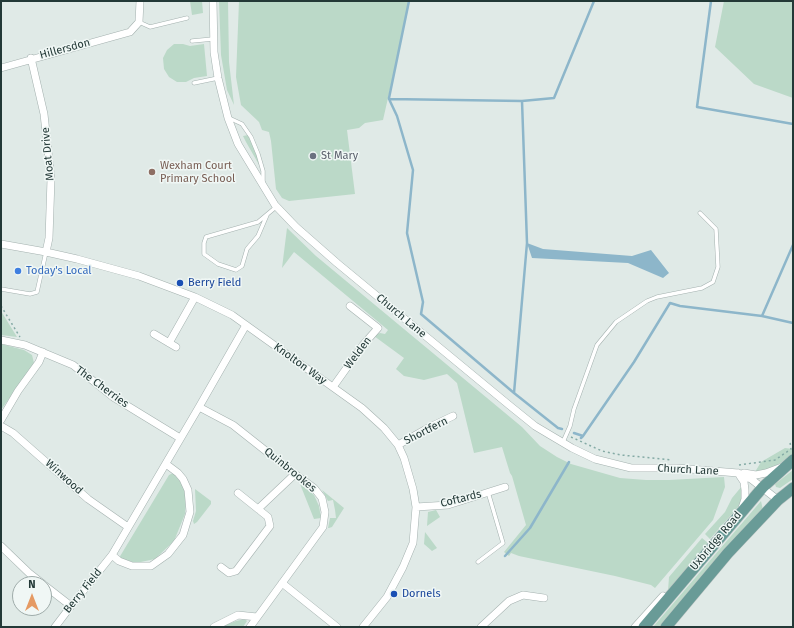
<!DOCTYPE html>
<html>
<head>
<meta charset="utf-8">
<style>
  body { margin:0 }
  #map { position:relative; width:794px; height:628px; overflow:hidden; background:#e0eae7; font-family:"Fira Sans",sans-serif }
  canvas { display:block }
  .frame { position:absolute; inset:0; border:2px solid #233937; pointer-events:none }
  .north { position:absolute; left:12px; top:576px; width:40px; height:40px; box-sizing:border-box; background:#f0f7f5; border:1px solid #9eaba9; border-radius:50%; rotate:0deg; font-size:11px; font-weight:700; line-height:16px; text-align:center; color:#233937 }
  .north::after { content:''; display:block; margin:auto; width:14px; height:18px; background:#e59a63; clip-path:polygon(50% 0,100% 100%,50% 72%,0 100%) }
</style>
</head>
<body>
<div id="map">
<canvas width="794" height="628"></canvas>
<div class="frame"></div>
<div class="north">N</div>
</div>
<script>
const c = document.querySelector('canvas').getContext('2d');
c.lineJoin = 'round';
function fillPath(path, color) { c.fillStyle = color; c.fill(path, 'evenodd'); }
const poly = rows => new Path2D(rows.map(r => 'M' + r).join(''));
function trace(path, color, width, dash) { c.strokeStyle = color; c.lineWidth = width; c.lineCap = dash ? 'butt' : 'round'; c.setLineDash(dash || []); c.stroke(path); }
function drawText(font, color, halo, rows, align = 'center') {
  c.font = font + ' "Fira Sans",sans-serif'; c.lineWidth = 3; c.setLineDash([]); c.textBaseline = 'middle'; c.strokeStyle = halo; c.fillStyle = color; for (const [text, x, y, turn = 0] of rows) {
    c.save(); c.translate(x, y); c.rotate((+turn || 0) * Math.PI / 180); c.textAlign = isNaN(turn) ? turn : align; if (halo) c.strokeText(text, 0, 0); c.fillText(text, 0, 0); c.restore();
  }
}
fillPath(poly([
  [190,1,202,1,203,13,192,15],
  [219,1,228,1,229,62,234,105,227,90,221,55],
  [239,1,410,1,383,120,365,123,359,128,347,130,355,194,289,201,282,198,276,189,271,141,269,132,262,130,259,122,241,105,236,77],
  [724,1,793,1,793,98,754,84,715,47],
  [174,44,183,44,190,46,204,44,207,76,194,78,186,82,177,82,169,77,164,69,163,58,167,50],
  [248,135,253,144,262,170,246,142,243,136],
  [287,228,316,256,522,427,540,446,557,457,571,464,620,478,646,480,669,480,724,477,725,487,713,520,655,588,651,585,615,576,519,556,511,553,509,556,504,552,526,525,512,476,510,473,502,447,474,453,457,383,447,374,424,380,404,376,396,369,404,358,374,336,380,333,385,334,388,330,294,252,282,268],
  [1,311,17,337,1,335],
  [1,344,24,350,32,355,34,363,1,410],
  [785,448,793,449,793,453,791,456,768,471,755,472,761,462],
  [793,470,793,479,780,488,776,487,775,484,779,481],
  [175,472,185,486,186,501,185,514,174,541,155,559,136,563,119,558,169,475],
  [300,484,314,495,319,506,321,518,314,519],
  [742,486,743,500,738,507,710,539,705,534,725,512,732,498],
  [195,489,211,501,211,504,197,522,194,524,193,521,196,511],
  [322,490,344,508,332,527,329,528,328,528,330,518,336,518,335,510,333,500,328,501],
  [761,501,763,510,709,570,661,627,653,627],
  [436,510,440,517,427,526,428,512],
  [425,532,437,548,432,551,424,544],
  [702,538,708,543,671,593,668,591,669,577],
  [245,619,247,621,243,627,221,627,236,621]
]), '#bbd9c8');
fillPath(poly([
  [527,243,543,249,632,256,651,250,669,273,663,278,628,263,532,258]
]), '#8db6ca');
trace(poly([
  [711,1,697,107,793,124],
  [389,98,409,1],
  [389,99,397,116,413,170,407,233,423,302,421,314,514,393,558,428,562,429],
  [389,99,522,101],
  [762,316,793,323],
  [514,393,527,243,522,101,554,98,594,1],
  [574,433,583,436,581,438],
  [583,436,634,362,670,303,680,306,762,316,793,245],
  [505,556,530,528,569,462]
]), '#8db6ca', 2.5);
const service = poly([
  [139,22,150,27,187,18],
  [192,41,213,39],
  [194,83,218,78],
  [229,118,242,124,251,137,258,154,263,171,263,183],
  [267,215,258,236,247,249,242,266,236,270,218,264,204,254,204,243,206,237,258,222,276,207],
  [1,289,30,294,37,292,46,252],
  [563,442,570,426,574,409,597,345,616,322,647,301,657,297,702,288,713,282,718,267,716,229,700,213],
  [478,562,503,543,488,492]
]);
const minor = poly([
  [213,1,214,52,218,78,228,118,238,144,275,205,296,227,337,263,509,405,535,426,572,448,595,459,631,468,677,468,738,473,751,479,778,500],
  [31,58,44,114,51,179,49,238,46,252],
  [1,68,130,32,139,22,140,1],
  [1,244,46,252,77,259,139,276,195,297,232,315,362,408,384,428,398,445,404,458,413,489,416,507,413,543,403,567,387,597,363,627],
  [154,334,176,347],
  [1,340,25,345,73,365,92,380,113,397,180,438],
  [169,343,195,297],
  [333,387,363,345,378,328,350,306],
  [199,407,233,425,295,474,314,488,322,498,325,512,323,527,250,627],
  [1,420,18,391,39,362,43,352],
  [1,426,13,433,88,499,128,527],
  [398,445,428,428,453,416],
  [738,473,744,482,745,490,745,499,742,508],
  [744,473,756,475,766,473,782,467],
  [416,507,448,505,505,487],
  [258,509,295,474],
  [1,546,29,573,43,584],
  [112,555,119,561,132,566,151,566,168,554,183,535,190,512,188,490,183,479,178,473,166,464],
  [221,567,229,573,236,571,270,526,268,517,238,493],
  [282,583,337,627],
  [44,585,71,606],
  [55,627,71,606,112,555,199,407,246,325],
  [214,627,238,615,257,617],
  [481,627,509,601,523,595,544,598],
  [635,627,663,596]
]);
const primary = poly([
  [644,627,763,487,793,460],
  [666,627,728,553,778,500,793,488]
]);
trace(service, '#a4b1af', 4.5);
trace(minor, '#a4b1af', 8);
trace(primary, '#bdc4c3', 12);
trace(poly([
  [1,306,20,337],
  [571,437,602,451,621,455,672,460],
  [739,465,775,460,791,449,790,442,793,441]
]), '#84aaa5', 1.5, [2, 3]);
trace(service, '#fff', 3.5);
trace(minor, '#fff', 7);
trace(primary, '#699b97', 11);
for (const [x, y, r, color] of [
  [313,156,4,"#6b7280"],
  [152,172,4,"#8d6e63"],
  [18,271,4,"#3f7fe0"],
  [180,283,4,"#1a4fb4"],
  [394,594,4,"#1a4fb4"]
]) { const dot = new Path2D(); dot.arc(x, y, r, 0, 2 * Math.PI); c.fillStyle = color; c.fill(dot); trace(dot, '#f0f7f5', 1.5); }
drawText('11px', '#233937', '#f0f7f5', [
  ["Hillersdon",65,49,-15],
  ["Moat Drive",48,154,-95],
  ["Church Lane",401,316,40],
  ["Welden",358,353,-53],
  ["Knolton Way",300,364,36],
  ["The Cherries",102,387,36],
  ["Shortfern",426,431,-27],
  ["Quinbrookes",290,470,39],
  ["Church Lane",688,470,3],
  ["Winwood",64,477,42],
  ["Coftards",461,499,-14],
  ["Uxbridge Road",716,541,-50],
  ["Berry Field",83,591,-51]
]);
drawText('11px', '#5b616d', '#f0f7f5', [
  ["St Mary",321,156]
], 'left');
drawText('11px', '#785e54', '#f0f7f5', [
  ["Wexham Court",160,166],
  ["Primary School",160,179]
], 'left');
drawText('11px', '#366cbe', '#f0f7f5', [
  ["Today's Local",26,271]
], 'left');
drawText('11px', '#164399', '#f0f7f5', [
  ["Berry Field",188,283],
  ["Dornels",402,594]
], 'left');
</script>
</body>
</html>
